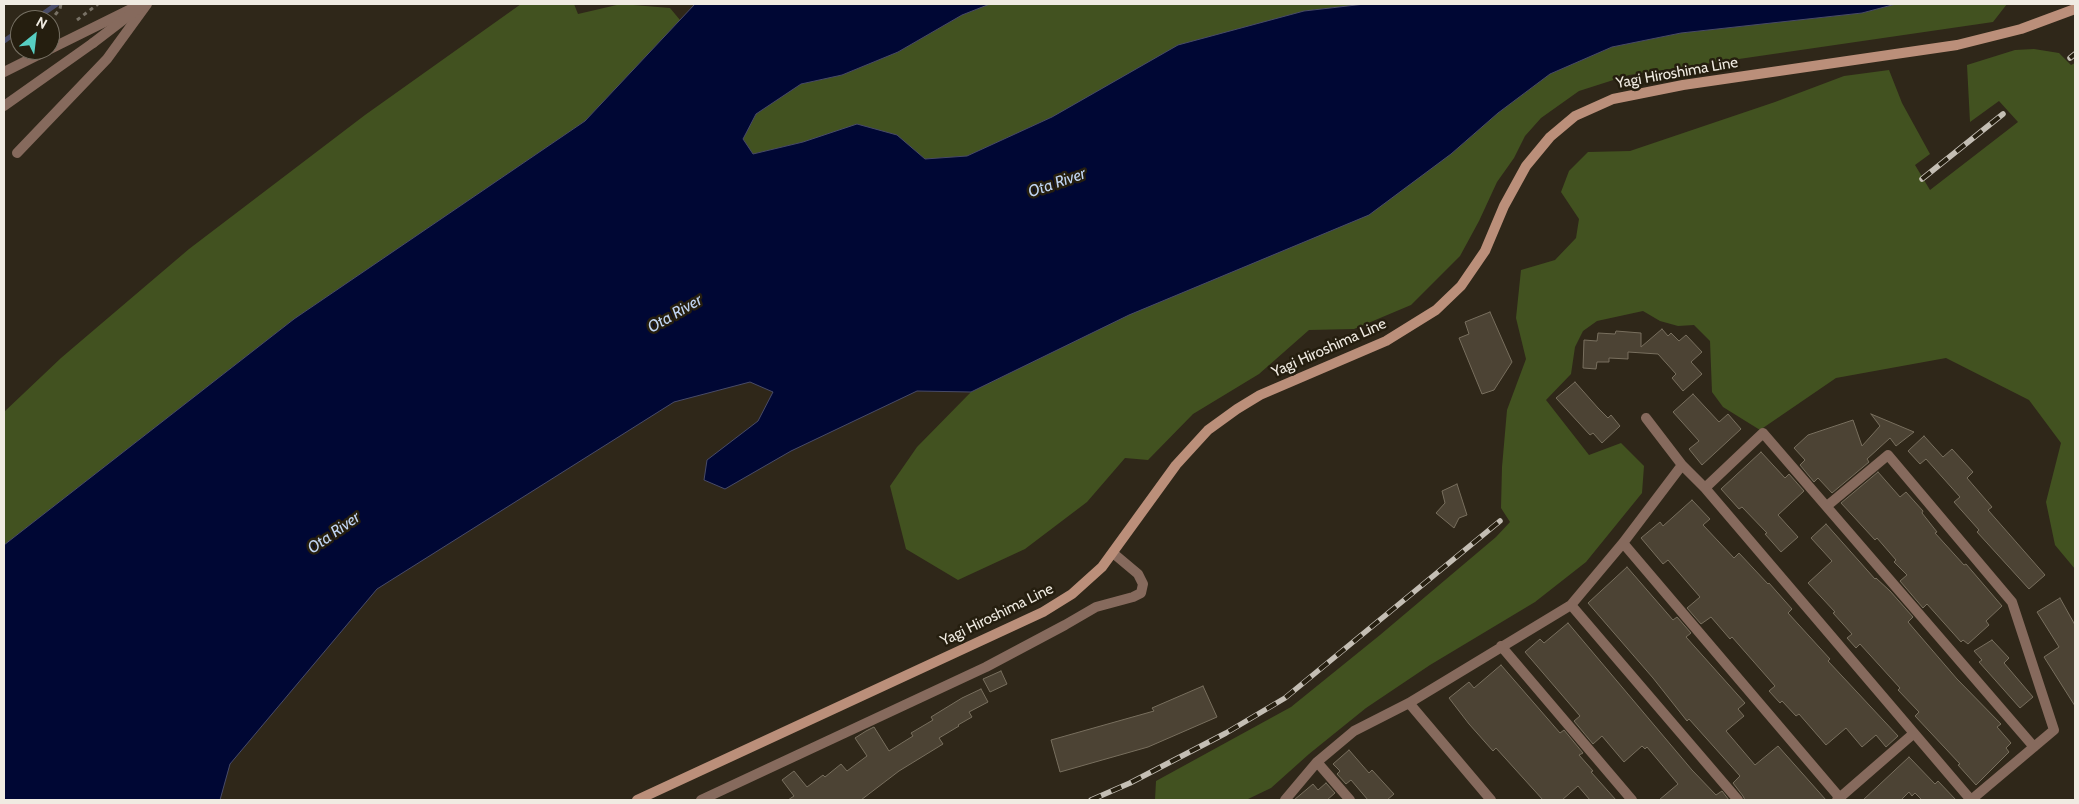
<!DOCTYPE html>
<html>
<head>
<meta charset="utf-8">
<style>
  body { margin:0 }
  #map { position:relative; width:2079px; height:804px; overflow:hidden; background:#2f2719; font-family:Cabin,sans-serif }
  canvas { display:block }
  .frame { position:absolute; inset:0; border:5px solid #f0ebe2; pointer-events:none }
  .north { position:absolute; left:10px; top:10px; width:50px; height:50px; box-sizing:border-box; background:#251e0f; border:1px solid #767063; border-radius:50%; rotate:29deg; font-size:14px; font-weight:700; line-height:20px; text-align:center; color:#f0ebe2 }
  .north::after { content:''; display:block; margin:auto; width:18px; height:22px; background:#57cec2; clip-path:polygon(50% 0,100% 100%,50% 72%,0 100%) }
</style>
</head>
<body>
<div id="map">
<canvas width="2079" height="804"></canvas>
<div class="frame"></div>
<div class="north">N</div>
</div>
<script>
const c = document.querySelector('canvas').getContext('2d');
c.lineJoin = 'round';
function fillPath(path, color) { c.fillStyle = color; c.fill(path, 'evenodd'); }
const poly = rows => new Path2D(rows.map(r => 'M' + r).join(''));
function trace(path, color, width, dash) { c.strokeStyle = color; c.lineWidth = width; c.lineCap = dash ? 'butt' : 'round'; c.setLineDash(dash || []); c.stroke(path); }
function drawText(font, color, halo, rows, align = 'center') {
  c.font = font + ' Cabin,sans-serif'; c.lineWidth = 5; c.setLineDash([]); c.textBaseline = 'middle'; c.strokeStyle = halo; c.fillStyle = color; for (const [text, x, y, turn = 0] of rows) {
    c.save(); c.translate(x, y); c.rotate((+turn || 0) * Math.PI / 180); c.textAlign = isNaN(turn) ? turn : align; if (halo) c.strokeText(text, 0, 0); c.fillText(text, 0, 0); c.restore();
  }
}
fillPath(poly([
  [521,4,574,4,578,14,621,4,670,8,680,20,585,121,294,319,4,545,4,412,61,358,189,249,365,115],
  [990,4,1365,4,1304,11,1052,117,967,156,925,159,897,136,803,142,753,154,743,139,756,114,801,84,842,75,898,52,962,15],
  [1896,4,2007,4,1993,22,1629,75,1579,91,1541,118,1525,136,1514,158,1497,182,1479,221,1460,256,1411,305,1354,329,1309,330,1259,374,1193,414,1148,460,1125,458,1087,502,1025,549,958,580,906,549,890,486,917,447,971,392,1451,154,1498,113,1550,74,1612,47,1681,33,1862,13],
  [2034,49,2059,53,2071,65,2075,63,2075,569,2055,545,2046,502,2061,443,2029,400,1946,358,1836,378,1760,430,1723,407,1712,392,1710,341,1694,325,1678,326,1660,321,1643,311,1597,321,1583,331,1575,347,1571,374,1546,400,1589,455,1621,443,1644,466,1642,493,1586,562,1535,602,1430,665,1366,708,1309,754,1271,788,1246,800,1155,800,1156,781,1291,707,1380,635,1496,537,1510,522,1501,508,1502,467,1507,410,1526,359,1516,318,1521,270,1555,260,1576,238,1579,219,1561,192,1569,171,1588,152,1630,151,1775,102,1844,76,1889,70,1902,103,1930,154,1915,165,1930,190,2018,122,1999,101,1970,122,1967,65,2015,50]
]), '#425220');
const water = poly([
  [695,4,990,4,962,15,898,52,842,75,801,84,756,114,743,139,753,154,803,142,857,124,897,135,925,159,967,156,1052,117,1178,45,1304,11,1365,4,1896,4,1862,13,1681,33,1612,47,1550,74,1498,113,1451,154,1369,215,1129,315,971,392,917,391,791,451,725,489,704,480,707,460,758,421,773,392,750,382,674,402,377,589,230,764,220,800,4,800,4,545,294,319,585,121,695,4]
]);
fillPath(water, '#000734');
trace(water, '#484b68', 1);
trace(poly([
  [34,20,57,4],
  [4,41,20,30]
]), '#484b68', 5);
const building = poly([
  [1490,312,1512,362,1494,390,1482,394,1459,338,1469,334,1465,322,1490,312],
  [1662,329,1668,336,1671,333,1679,341,1686,335,1702,352,1691,362,1702,374,1683,391,1672,378,1676,374,1658,354,1628,352,1628,359,1609,358,1609,362,1597,362,1596,369,1583,368,1584,340,1597,341,1598,333,1615,334,1616,331,1641,333,1641,347,1662,329],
  [1575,382,1598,408,1608,418,1611,415,1620,426,1602,443,1593,433,1590,435,1556,398,1575,382],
  [1693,394,1719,422,1728,414,1741,429,1702,465,1689,449,1699,441,1673,412,1693,394],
  [1871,414,1914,432,1896,446,1890,438,1867,459,1869,462,1832,493,1818,478,1814,482,1800,465,1805,460,1794,448,1808,435,1853,420,1862,446,1880,426,1871,414],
  [1924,436,1943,457,1952,449,1973,472,1967,478,1992,507,1988,510,2045,575,2029,589,1977,532,1979,530,1954,502,1960,497,1926,459,1920,464,1908,451,1924,436],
  [1761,452,1785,478,1789,474,1804,491,1778,515,1798,537,1781,552,1765,534,1767,533,1742,507,1739,509,1721,489,1761,452],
  [1878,472,1900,497,1906,492,1923,511,1922,513,1937,532,1935,533,1964,565,1966,564,2002,606,1986,621,1989,625,1968,644,1963,640,1961,642,1927,604,1923,608,1900,581,1907,575,1894,562,1896,560,1877,538,1875,540,1841,503,1878,472],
  [1457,484,1467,515,1459,518,1454,528,1436,513,1445,503,1442,491,1457,484],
  [1692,500,1710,519,1703,525,1734,558,1739,553,1768,584,1769,583,1792,609,1788,613,1830,659,1828,661,1898,736,1886,747,1876,735,1862,747,1846,728,1826,745,1799,714,1796,716,1782,701,1780,703,1769,691,1775,686,1732,637,1730,639,1711,617,1701,624,1687,608,1700,597,1668,560,1663,564,1641,538,1660,522,1663,526,1692,500],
  [1826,524,1875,579,1876,578,1890,591,1913,617,1908,622,1957,679,2001,724,1997,727,2011,743,2006,748,2009,752,1976,785,1958,765,1960,764,1915,716,1919,712,1898,690,1900,688,1860,644,1856,648,1847,638,1852,634,1833,613,1835,612,1808,583,1832,561,1811,538,1826,524],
  [1627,567,1673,620,1677,617,1691,633,1686,637,1745,703,1738,709,1744,716,1726,731,1755,765,1778,746,1826,800,1745,800,1743,796,1733,783,1740,776,1689,719,1687,721,1653,678,1588,603,1627,567],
  [2060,598,2075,625,2075,706,2044,657,2059,647,2037,612,2060,598],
  [1568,623,1692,770,1716,795,1722,791,1729,800,1659,800,1678,784,1647,747,1645,749,1642,746,1624,762,1602,736,1593,744,1574,721,1580,716,1525,652,1540,639,1544,643,1568,623],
  [1992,640,2009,658,2004,663,2033,697,2020,708,1979,662,1982,660,1974,651,1992,640],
  [1501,665,1560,733,1564,730,1583,753,1579,755,1593,771,1591,772,1616,800,1590,800,1578,786,1562,800,1543,800,1496,748,1493,751,1469,724,1449,698,1469,682,1474,688,1501,665],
  [1001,671,1007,684,990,692,983,679,1001,671],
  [1203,686,1217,717,1148,747,1060,772,1051,740,1154,711,1152,708,1203,686],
  [981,689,988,702,969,712,972,717,958,725,959,726,939,738,943,744,899,771,861,800,788,800,794,796,782,780,794,771,807,787,823,775,825,777,841,764,847,771,867,756,855,738,866,731,874,727,889,751,913,736,911,733,933,720,931,717,962,698,981,689],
  [1349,750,1369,773,1372,770,1394,794,1387,800,1368,800,1351,780,1346,784,1337,774,1340,771,1333,764,1349,750],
  [1909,757,1935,784,1938,781,1956,800,1922,800,1915,793,1912,796,1909,792,1901,800,1863,800,1909,757],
  [1326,783,1335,793,1327,800,1294,800,1313,784,1318,790,1326,783]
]);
fillPath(building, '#4c4334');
trace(building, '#786f5e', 1);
trace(poly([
  [77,20,98,4],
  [50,21,60,9,61,4]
]), '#787165', 3, [4, 4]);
trace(poly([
  [17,153,107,59,147,4]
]), '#866a5d', 10);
trace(poly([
  [50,49,137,6],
  [4,72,48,50],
  [4,106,93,43],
  [1646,418,1682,465],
  [1705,488,1763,433,2034,747],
  [1827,506,1888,455,2012,602,2054,730,1971,800],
  [1623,543,1840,798],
  [1571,605,1738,800],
  [1501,646,1632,800],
  [1409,703,1491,800],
  [1317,762,1350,800],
  [701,800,986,667,1065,625,1096,607,1133,597,1141,593,1143,584,1138,574,1113,553],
  [1285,800,1317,762,1354,731,1409,703,1571,605,1623,543,1682,465,1705,488,1971,800],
  [1837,800,1913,734]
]), '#866a5d', 10);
trace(poly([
  [93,43,144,4]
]), '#866a5d', 10);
trace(poly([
  [637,800,1043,612,1072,594,1102,567,1176,465,1208,430,1237,409,1260,395,1386,341,1436,310,1461,286,1485,251,1504,206,1526,166,1550,137,1575,116,1613,99,1683,85,1957,45,2021,29,2075,9]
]), '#bb8f7a', 10);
const rail = poly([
  [2070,58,2075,54],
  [1922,179,2003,114],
  [1091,800,1130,783,1226,733,1285,698,1500,521]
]);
trace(rail, '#c4beb4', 5.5);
trace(rail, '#251e0f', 4, [11]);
drawText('15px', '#f0ebe2', '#251e0f', [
  ["Yagi Hiroshima Line",1677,73,-10],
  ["Yagi Hiroshima Line",1329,348,-24],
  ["Yagi Hiroshima Line",997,615,-26]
]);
drawText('italic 16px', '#c0d4f2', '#251e0f', [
  ["Ota River",1057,183,-19],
  ["Ota River",675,314,-30],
  ["Ota River",334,533,-35]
]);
</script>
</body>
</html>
